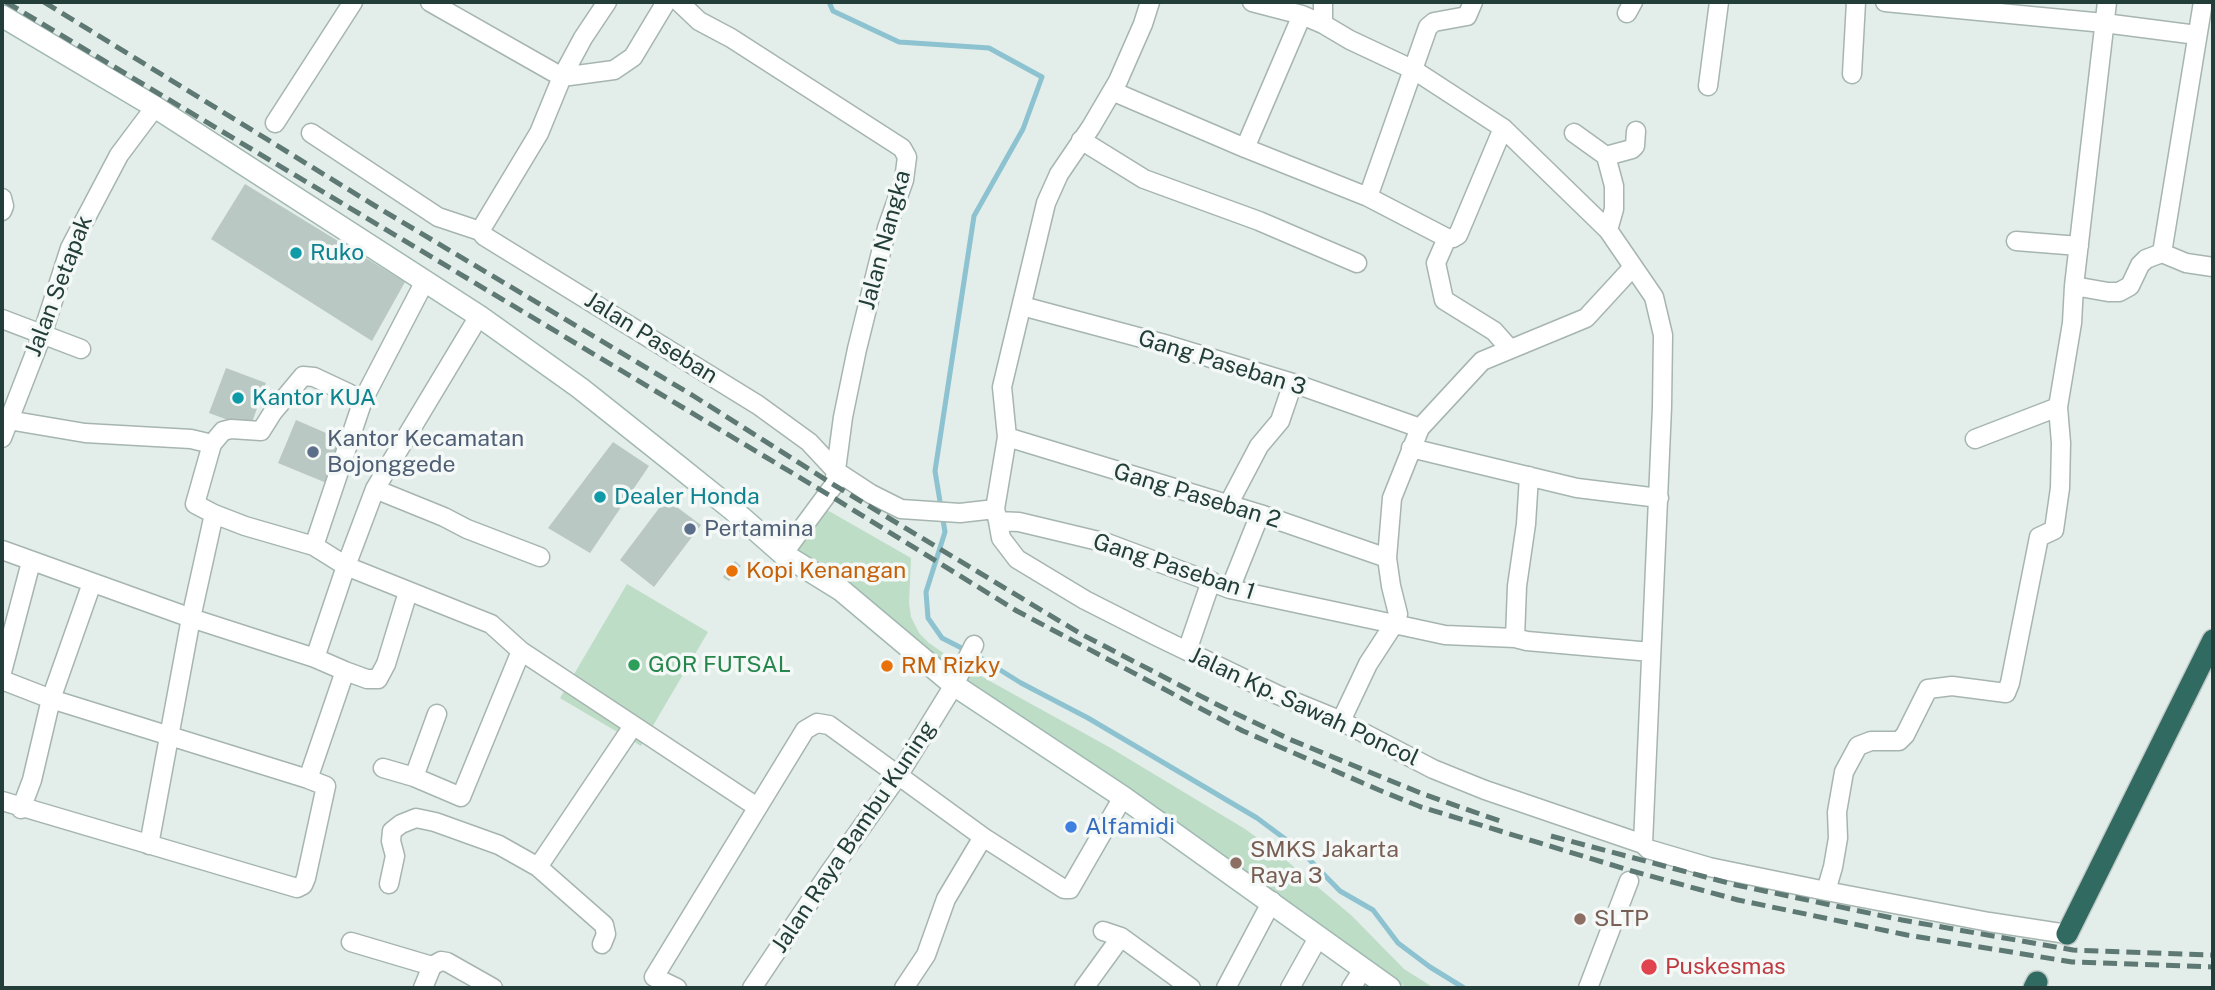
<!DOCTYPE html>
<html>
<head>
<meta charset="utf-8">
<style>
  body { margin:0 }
  #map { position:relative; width:2215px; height:990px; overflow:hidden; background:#e3ede9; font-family:"Public Sans",sans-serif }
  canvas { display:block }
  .frame { position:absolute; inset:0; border:4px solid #233e38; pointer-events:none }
</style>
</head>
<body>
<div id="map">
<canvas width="2215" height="990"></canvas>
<div class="frame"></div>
</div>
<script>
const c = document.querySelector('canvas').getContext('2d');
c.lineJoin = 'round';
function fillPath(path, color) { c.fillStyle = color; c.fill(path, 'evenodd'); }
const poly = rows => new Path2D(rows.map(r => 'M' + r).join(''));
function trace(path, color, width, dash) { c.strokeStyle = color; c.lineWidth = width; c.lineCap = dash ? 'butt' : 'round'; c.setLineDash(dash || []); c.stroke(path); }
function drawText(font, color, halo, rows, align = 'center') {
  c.font = font + ' "Public Sans",sans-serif'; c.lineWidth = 7; c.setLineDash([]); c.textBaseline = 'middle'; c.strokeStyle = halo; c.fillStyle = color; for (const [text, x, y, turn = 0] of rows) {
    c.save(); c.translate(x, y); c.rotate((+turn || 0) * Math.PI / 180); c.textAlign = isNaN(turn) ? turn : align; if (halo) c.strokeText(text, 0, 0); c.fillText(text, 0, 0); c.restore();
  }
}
fillPath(poly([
  [827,510,911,558,909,603,911,617,919,633,929,643,959,664,1109,747,1245,829,1274,850,1352,916,1404,969,1434,988,1407,988,963,678,793,548],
  [627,584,708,632,641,746,560,698]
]), '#bdddc7');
trace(poly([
  [829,2,833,11,899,42,989,48,1042,77,1023,129,974,216,935,471,945,532,926,592,928,618,942,638,981,658,1021,683,1088,718,1257,818,1300,850,1340,891,1373,910,1398,943,1430,967,1464,988]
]), '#8dc2d0', 5);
fillPath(poly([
  [245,184,405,282,372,341,211,239],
  [226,368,266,383,250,428,209,413],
  [296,420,347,442,329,484,278,463],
  [613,442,649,466,590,553,548,528],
  [666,499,701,525,654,587,620,560],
  [735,561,741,566,729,581,723,577]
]), '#b9c8c2');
const street = poly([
  [430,2,562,77,614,70,633,57,666,2],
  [679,2,699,21,731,38,902,148,907,157,904,180,887,228,857,349,843,417,834,485,783,554],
  [1150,2,1143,24,1118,81,1091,127,1059,174,1046,203,1002,387,1007,437,995,509,998,521,1019,522,1107,543,1230,589,1394,624,1398,614,1391,586,1387,558,1392,498,1420,428,1482,361,1586,318,1633,267],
  [1252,2,1302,15,1323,24,1350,40,1414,70,1503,128,1608,230,1654,297,1663,335,1662,407,1643,844,1648,849,1709,867,1826,891,1833,867,1838,838,1837,812,1844,772,1858,746,1871,741,1899,741,1905,735,1928,689,1952,686,2006,693,2010,683,2039,537,2054,530,2060,488,2061,443,2058,407,2072,323,2074,286,2107,2],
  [1323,2,1323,24],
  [1885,2,2104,23,2197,35],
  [1627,13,1633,2],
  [1852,74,1856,2],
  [1708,86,1719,2],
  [1112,91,1245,148,1368,197,1447,238,1453,238,1458,235,1503,128],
  [275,123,353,2],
  [311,133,438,217,480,231,484,236,758,405,809,442,836,471,871,494,901,509,960,513,995,509],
  [1574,133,1606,156,1614,186,1614,209,1608,230],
  [1081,140,1144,179,1259,221,1357,263],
  [1245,148,1302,15],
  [1606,156,1632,149,1635,146,1636,131],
  [1368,197,1428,27,1434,22,1467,16,1473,2],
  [2,198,4,206,2,211],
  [480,231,539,133,562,77,583,38,607,2],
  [1447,238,1436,263,1444,300,1494,331,1510,349],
  [2016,241,2079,246],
  [2162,253,2203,2],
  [2074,286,2108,292,2119,292,2130,286,2140,265,2146,259,2162,253,2186,263,2213,267],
  [1022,306,1168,345,1293,383,1420,428],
  [2,319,81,349],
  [363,400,314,377,303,376,273,412,261,431,231,429,223,431,212,444,195,504,214,514,245,526,314,546,346,566,491,624,521,651,757,807],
  [8,420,85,433,191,439,212,444],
  [1007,437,1260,514,1387,558],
  [2,438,42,335,70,248,119,155,155,107],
  [1975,439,2058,407],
  [1411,448,1577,488,1659,498],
  [1529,476,1526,524,1517,586,1515,638,1527,641,1651,652],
  [375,489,444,517,467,529,540,557],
  [1228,505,1259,446,1280,421,1293,383],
  [998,521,1001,538,1017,559,1085,600,1156,636,1278,695,1337,719,1433,769,1485,790,1643,844],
  [314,546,363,400,425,281],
  [2,550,191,618,315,658,345,671,308,779],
  [1230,589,1260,514],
  [1187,651,1211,581],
  [315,658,346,566,375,489,479,316],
  [345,671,367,679,378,679,386,664,408,592],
  [2,672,31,562],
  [2,680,51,699,308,779,326,786,306,878,303,885,297,888,2,801],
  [1341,721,1368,664,1394,624,1445,635,1515,638],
  [383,768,414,777,461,797,521,651],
  [414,777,437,714],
  [21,809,32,780,51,699,92,583],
  [149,845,191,618,214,514],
  [538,867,633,726],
  [389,884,395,856,391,841,392,831,401,824,416,818,435,822,499,845,538,867,604,925,606,934,602,944],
  [1826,891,1989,922,2067,934],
  [1103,931,1121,937,1191,988],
  [351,942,432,966],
  [423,988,432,966,441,961,447,962,493,988],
  [677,988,654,977,805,730,817,723,829,725,983,837,1064,889,1070,889,1123,797],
  [752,988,829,873,898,776,954,685,974,645],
  [904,988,926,955,946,899,983,837],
  [1084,988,1121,937],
  [1226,988,1272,901],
  [1290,988,1319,936],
  [1351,988,1363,969],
  [1588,988,1629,881]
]);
const secondary = poly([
  [2,16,155,107,479,316,580,388,673,462,733,510,783,554,841,590,954,685,1123,797,1390,988]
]);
const highway = poly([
  [2067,934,2213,640],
  [2034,988,2037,982]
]);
trace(street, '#a6b5b0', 21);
trace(secondary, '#a2b8b2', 24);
trace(highway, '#c1c9c7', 24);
trace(street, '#fff', 18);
trace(secondary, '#fff', 21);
trace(highway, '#306a61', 21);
trace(poly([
  [6,2,829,495,1017,611,1243,731,1379,790,1421,807,1632,871,1738,900,1907,935,2072,962,2213,967],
  [44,2,372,204,692,395,834,485,1081,634,1216,704,1289,739,1423,794,1500,821],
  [1551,836,1736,885,1902,920,2073,950,2213,955]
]), '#5e7973', 5, [14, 7]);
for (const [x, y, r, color] of [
  [296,253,7,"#0f9aa8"],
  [238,398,7,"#0f9aa8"],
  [313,452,7,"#5c6f8a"],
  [600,497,7,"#0f9aa8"],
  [690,529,7,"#5c6f8a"],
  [732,571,7,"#e8710a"],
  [634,665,7,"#2e9e5b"],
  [887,666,7,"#e8710a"],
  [1071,827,7,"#3f7fe0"],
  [1236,863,7,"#8d6e63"],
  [1580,919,7,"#8d6e63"],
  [1649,967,9,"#e0444e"]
]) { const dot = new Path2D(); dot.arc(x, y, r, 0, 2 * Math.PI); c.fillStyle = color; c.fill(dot); trace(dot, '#f4f9f7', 2.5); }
drawText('23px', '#233e38', '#f4f9f7', [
  ["Jalan Nangka",885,240,-75],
  ["Jalan Setapak",59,286,-69],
  ["Jalan Paseban",651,338,32],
  ["Gang Paseban 3",1222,363,17],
  ["Gang Paseban 2",1197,496,17],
  ["Gang Paseban 1",1174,567,18],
  ["Jalan Kp. Sawah Poncol",1304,707,25],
  ["Jalan Raya Bambu Kuning",854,837,-56]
]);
drawText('23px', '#0d838f', '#f4f9f7', [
  ["Ruko",310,253],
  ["Kantor KUA",252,398],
  ["Dealer Honda",614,497]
], 'left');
drawText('23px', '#4e5e75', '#f4f9f7', [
  ["Kantor Kecamatan",327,439],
  ["Bojonggede",327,465],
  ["Pertamina",704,529]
], 'left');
drawText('23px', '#c56008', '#f4f9f7', [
  ["Kopi Kenangan",746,571],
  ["RM Rizky",901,666]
], 'left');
drawText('23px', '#27864d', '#f4f9f7', [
  ["GOR FUTSAL",648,665]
], 'left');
drawText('23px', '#366cbe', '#f4f9f7', [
  ["Alfamidi",1085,827]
], 'left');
drawText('23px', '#785e54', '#f4f9f7', [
  ["SMKS Jakarta",1250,850],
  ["Raya 3",1250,876],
  ["SLTP",1594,919]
], 'left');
drawText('23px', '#be3a42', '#f4f9f7', [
  ["Puskesmas",1665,967]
], 'left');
</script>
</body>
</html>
